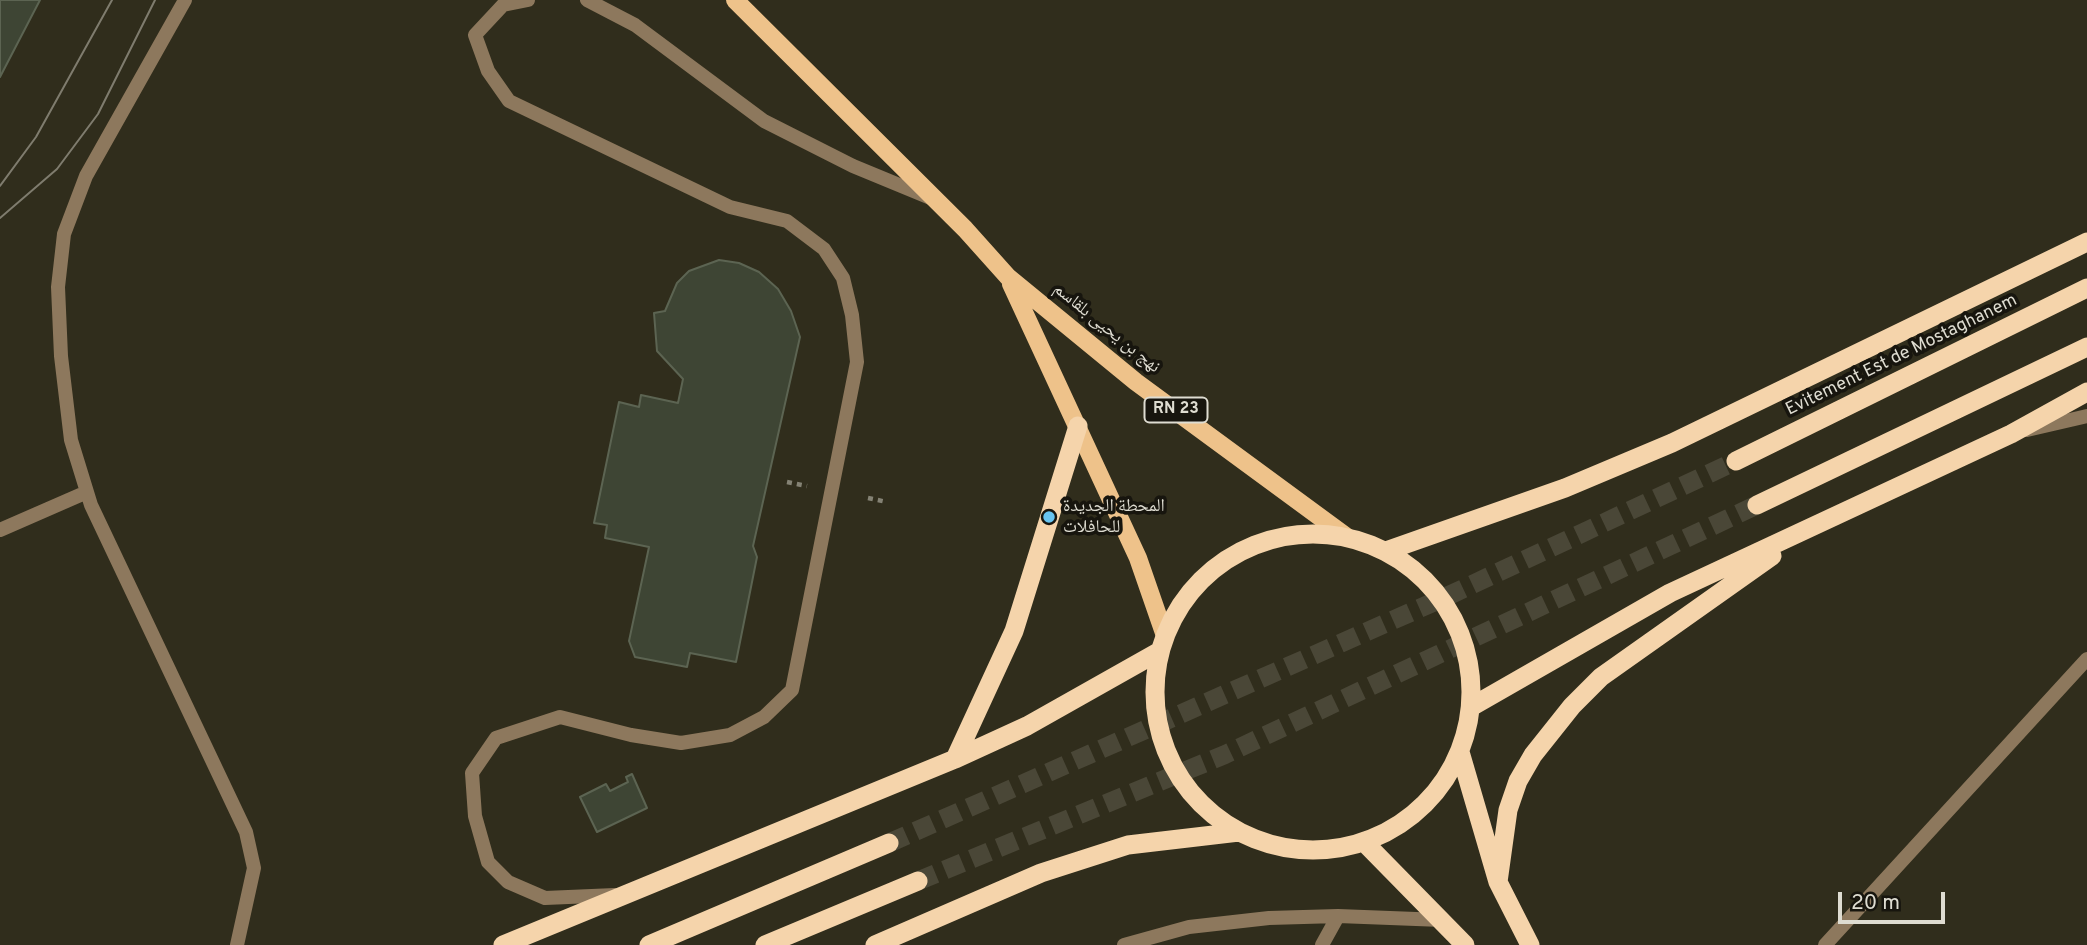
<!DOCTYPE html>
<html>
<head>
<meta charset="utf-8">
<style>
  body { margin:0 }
  #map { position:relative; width:2087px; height:945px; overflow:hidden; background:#302d1c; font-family:Overpass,sans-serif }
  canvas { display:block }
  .scale { position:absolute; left:1838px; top:892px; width:107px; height:32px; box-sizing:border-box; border:4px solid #dedcd1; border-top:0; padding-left:9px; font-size:21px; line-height:24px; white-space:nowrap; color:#dedcd1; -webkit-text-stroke:5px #17150e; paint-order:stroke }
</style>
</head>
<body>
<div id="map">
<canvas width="2087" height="945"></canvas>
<div class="scale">20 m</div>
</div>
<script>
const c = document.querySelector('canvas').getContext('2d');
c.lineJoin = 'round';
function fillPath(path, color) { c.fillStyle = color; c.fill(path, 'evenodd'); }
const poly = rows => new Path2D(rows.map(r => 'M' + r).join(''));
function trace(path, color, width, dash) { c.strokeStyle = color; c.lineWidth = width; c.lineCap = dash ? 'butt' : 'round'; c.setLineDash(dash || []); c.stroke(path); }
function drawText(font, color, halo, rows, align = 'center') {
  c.font = font + ' Overpass,"Noto Naskh Arabic",sans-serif'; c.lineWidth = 7; c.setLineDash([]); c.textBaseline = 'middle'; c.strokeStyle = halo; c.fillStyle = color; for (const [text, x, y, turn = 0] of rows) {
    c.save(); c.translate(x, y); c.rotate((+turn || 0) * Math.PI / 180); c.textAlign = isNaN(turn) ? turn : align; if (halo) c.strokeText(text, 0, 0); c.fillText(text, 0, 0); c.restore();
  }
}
const building = poly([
  [0,0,40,0,0,77,0,0],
  [719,260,739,263,759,272,778,289,791,311,800,337,753,546,757,557,736,662,690,653,687,667,635,657,629,641,649,547,605,538,607,525,594,523,619,402,639,407,641,395,678,403,683,379,657,351,654,313,665,311,677,283,689,271,719,260],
  [632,774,647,808,597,832,580,797,606,784,610,791,628,782,626,777,632,774]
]);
fillPath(building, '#3e4534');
trace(building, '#5c6452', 2);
trace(poly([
  [889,843,1452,594,1736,461],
  [918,881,1224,755,1757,505]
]), '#4a4737', 19, [19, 10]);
trace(poly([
  [787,482,807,486],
  [868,498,887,502]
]), '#848274', 4.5, [5, 5]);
trace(poly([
  [185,0,86,176,64,234,58,287,61,356,71,440,91,505,246,832,254,868,237,945],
  [528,0,503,5,475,35,488,71,509,101,730,207,787,221,824,249,843,278,852,315,857,362,792,690,764,717,730,735,681,743,631,735,560,717,496,738,472,773,475,816,488,862,508,882,545,898,615,895],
  [587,0,635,25,764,121,853,166,933,199],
  [0,530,87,492]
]), '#8d785d', 14);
trace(poly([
  [2027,430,2087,416],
  [1124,945,1189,927,1269,918,1338,916,1442,920],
  [1322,945,1338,916],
  [1825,945,2087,659]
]), '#8d785d', 14);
trace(poly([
  [735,0,965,229,1008,277,1136,382,1347,537],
  [1011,284,1138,558,1164,633]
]), '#eec28a', 18);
trace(poly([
  [1736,461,2087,288],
  [1757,505,2087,347],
  '1155 692a158 158 0 1 1 316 0a158 158 0 1 1-316 0Z',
  [1386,551,1565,488,1672,443,2087,242],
  [1471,707,1670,593,2011,434,2087,392],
  [1460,752,1498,882,1530,945],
  [955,759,1014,631,1078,426],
  [1364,842,1465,945],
  [1498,882,1508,810,1518,781,1533,755,1572,706,1601,677,1772,556],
  [503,945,955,759,1027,726,1160,651],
  [649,945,889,843],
  [765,945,918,881],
  [875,945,1041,873,1128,845,1239,832]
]), '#f5d4ab', 19);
trace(poly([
  [0,186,36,137,112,0],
  [0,218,57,169,98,114,155,0]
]), '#7f7c6e', 2);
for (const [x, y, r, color] of [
  [1049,517,7,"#68c4f0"]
]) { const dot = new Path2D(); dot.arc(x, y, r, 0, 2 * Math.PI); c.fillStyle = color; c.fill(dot); trace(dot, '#17150e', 2.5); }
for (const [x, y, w] of [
  [1176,410,63]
]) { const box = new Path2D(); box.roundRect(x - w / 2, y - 12.5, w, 25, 5); c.fillStyle = '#17150e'; c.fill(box); trace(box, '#dedcd1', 2); }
drawText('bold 16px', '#dedcd1', null, [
  ["RN 23",1176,410]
]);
drawText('18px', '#dedcd1', '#17150e', [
  ["نهج بن يحيى بلقاسم",1106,329,39],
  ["Evitement Est de Mostaghanem",1902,356,-26]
]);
drawText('18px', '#dedcd1', '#17150e', [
  ["المحطة الجديدة",1063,507],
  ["للحافلات",1063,528]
], 'left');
</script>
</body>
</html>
